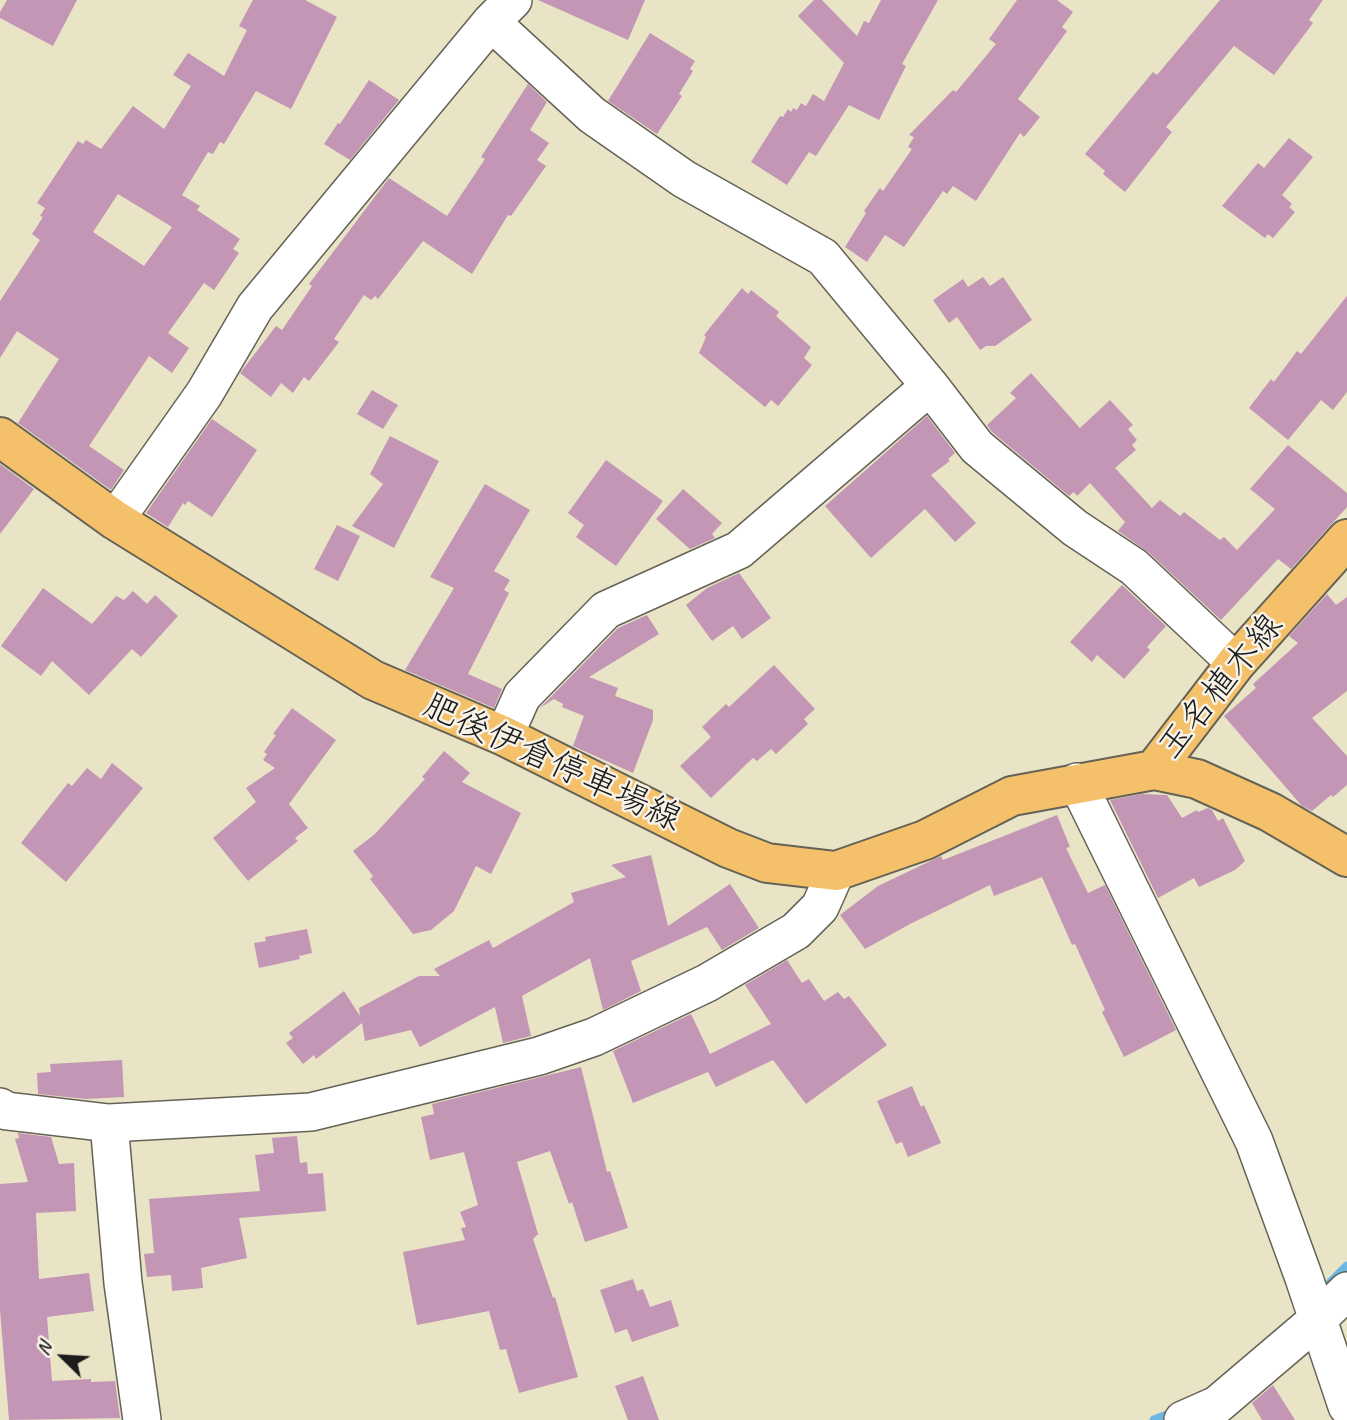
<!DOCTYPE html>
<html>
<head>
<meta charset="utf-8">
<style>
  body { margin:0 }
  #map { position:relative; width:1347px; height:1420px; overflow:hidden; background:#e9e4c5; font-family:Caveat,sans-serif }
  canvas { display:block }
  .north { position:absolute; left:28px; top:1322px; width:70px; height:70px; -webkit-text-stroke:5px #f7f3e8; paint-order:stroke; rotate:294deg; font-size:19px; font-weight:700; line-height:28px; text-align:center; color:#1c1c1c }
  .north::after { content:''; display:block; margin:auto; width:24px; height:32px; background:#1c1c1c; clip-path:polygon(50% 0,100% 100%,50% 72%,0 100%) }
</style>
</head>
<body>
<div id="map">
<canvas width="1347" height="1420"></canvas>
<div class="north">N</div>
</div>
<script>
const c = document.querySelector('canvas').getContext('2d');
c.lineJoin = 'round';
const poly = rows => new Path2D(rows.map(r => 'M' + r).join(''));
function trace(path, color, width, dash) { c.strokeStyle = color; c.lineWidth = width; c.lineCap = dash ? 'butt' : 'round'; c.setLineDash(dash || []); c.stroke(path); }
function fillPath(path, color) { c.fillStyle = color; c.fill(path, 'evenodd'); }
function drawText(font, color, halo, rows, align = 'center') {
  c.font = font + ' Caveat,"Klee One",sans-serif'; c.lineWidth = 5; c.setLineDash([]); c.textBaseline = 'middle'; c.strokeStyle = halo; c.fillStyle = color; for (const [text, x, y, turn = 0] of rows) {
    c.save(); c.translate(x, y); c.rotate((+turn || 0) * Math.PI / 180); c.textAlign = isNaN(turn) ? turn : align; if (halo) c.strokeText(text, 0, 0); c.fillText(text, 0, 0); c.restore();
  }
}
trace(poly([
  [1330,1283,1347,1266],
  [1154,1420,1175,1412]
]), '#6cb7e4', 9);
fillPath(poly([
  [7,0,77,0,53,46,0,18,0,12],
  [253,0,305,0,337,17,291,109,256,91,224,144,220,142,213,154,208,152,182,195,200,206,197,210,240,239,233,249,239,253,214,290,204,283,168,333,189,348,172,373,149,356,89,446,124,470,111,490,18,423,59,359,17,331,0,358,0,301,40,240,32,234,43,217,40,216,45,208,37,203,78,141,83,144,86,140,101,149,133,106,164,129,191,86,173,75,188,53,224,76,247,30,239,26],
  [118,194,172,227,144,266,93,232],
  [538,0,645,0,628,40],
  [814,0,822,0,857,36,864,21,869,23,881,0,938,0,902,64,906,66,879,120,849,105,816,156,809,152,787,185,751,162,780,116,783,117,788,109,791,112,793,108,797,110,801,103,806,106,813,94,824,101,844,63,798,16],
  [1017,0,1057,0,1073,12,1062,27,1067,31,1018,99,1040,117,1024,137,1020,133,976,201,953,186,947,194,943,191,904,247,885,235,867,262,845,247,866,213,864,211,880,188,883,191,912,149,908,147,914,137,909,135,953,90,956,92,996,44,989,39],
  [1220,0,1323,0,1309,20,1313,23,1274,75,1234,46,1166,127,1172,132,1125,192,1103,174,1105,171,1085,154,1153,72,1157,75],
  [650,33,695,61,690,69,693,71,679,94,682,96,657,134,608,101],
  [369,80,399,100,350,160,324,144,338,123,340,124],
  [528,84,547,102,530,130,549,143,537,160,546,166,511,216,508,215,472,274,423,241,378,299,375,296,371,300,364,295,334,339,339,342,309,381,304,377,293,393,281,383,271,397,240,373,276,326,282,330,312,286,309,284,389,178,447,216,485,159,481,157],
  [1289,138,1313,157,1282,195,1292,204,1289,207,1295,212,1273,238,1268,234,1265,238,1222,206,1258,163,1264,168],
  [983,277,990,286,1003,277,1032,320,995,346,986,346,980,350,957,317,949,323,933,300,963,279,968,287],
  [742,288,748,294,751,290,779,312,776,316,811,347,804,358,812,365,778,406,771,400,765,407,699,353,706,337,704,335],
  [1347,296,1347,392,1333,410,1321,400,1288,440,1249,408,1271,379,1274,382,1297,351,1301,354],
  [1031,373,1080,428,1110,400,1133,425,1128,429,1137,440,1132,445,1136,450,1115,468,1152,508,1160,500,1180,516,1184,512,1220,540,1224,537,1237,550,1275,509,1250,489,1288,445,1347,493,1347,507,1291,569,1278,559,1221,620,1148,552,1118,531,1125,522,1090,483,1077,496,1074,492,1069,496,992,432,987,425,1016,398,1010,393],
  [372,390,398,405,383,429,357,414],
  [927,416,955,453,948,459,950,461,931,475,976,523,955,542,925,509,871,558,825,506],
  [212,419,257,450,212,517,188,501,185,505,183,503,168,527,146,513],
  [390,436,439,461,394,548,352,526,383,484,370,474],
  [606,460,663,501,616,566,576,537,584,525,568,513],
  [0,464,34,489,0,534],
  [485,484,530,510,494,571,510,580,504,590,509,593,468,674,502,689,494,708,405,670,454,588,430,577],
  [683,489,722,523,712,534,715,538,690,549,656,519],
  [337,525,360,536,338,581,314,569],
  [739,573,771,618,742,639,733,626,712,641,686,605,707,588],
  [1122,585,1166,626,1147,647,1150,650,1124,679,1097,655,1092,662,1070,642],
  [43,588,92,624,116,596,124,600,133,591,147,604,155,595,178,616,141,657,132,649,89,695,52,661,41,676,1,646],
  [1327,594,1336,605,1347,597,1347,691,1312,718,1347,756,1347,785,1333,797,1331,795,1312,811,1302,806,1224,716,1256,688,1253,684,1298,643,1289,636],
  [647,615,659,634,589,677,618,688,615,696,653,710,653,720,633,773,573,746,584,716,562,707,563,704,554,699,540,708,618,628],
  [774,665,815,709,804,719,808,724,776,754,771,749,757,761,753,758,711,798,680,766,711,737,702,727,726,704,729,707],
  [292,708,336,740,289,804,308,828,295,838,298,841,248,881,213,838,256,802,246,788,275,768,263,760,267,754,264,752,276,735,273,734],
  [444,751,470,773,462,782,521,813,491,874,476,866,454,911,431,930,413,934,370,879,373,876,353,851,375,834,425,779,422,777],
  [112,763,143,788,66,882,21,843,68,783,72,786,87,768,101,779],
  [1142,794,1167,795,1182,818,1197,810,1198,812,1208,808,1212,810,1218,821,1223,818,1245,861,1235,870,1199,887,1194,878,1158,898,1110,800],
  [1057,815,1070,847,1066,848,1088,893,1105,885,1176,1030,1124,1057,1102,1012,1105,1010,1075,944,1072,945,1042,877,994,896,990,885,910,924,865,949,840,915,878,886,941,856,943,860],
  [651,855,668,926,730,884,759,928,722,950,707,927,631,961,641,991,603,1010,590,958,522,996,531,1036,503,1043,495,1007,420,1047,411,1030,365,1041,362,1023,316,1059,314,1055,303,1064,286,1043,293,1038,289,1033,344,991,360,1016,359,1008,419,976,440,976,434,969,489,940,493,948,574,902,571,893,626,877,611,865],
  [307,929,312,953,299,956,300,959,259,968,254,943,266,941,265,937],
  [787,960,802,983,809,979,824,1001,838,992,844,999,849,996,887,1045,806,1104,773,1060,716,1087,708,1072,633,1103,613,1051,691,1014,710,1054,771,1024,745,985],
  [122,1060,124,1097,86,1099,38,1094,37,1073,51,1072,50,1064],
  [581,1067,607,1172,610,1171,628,1228,585,1242,572,1202,569,1204,550,1151,517,1162,538,1234,533,1239,553,1298,555,1297,578,1377,519,1393,506,1349,500,1350,489,1311,417,1325,403,1252,465,1240,461,1228,466,1227,460,1212,478,1205,464,1152,430,1160,421,1117,434,1114,432,1104],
  [912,1086,921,1107,924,1105,941,1143,908,1157,902,1142,896,1144,877,1101],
  [18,1133,51,1137,59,1164,74,1163,76,1211,36,1213,39,1279,89,1273,94,1311,47,1317,52,1381,91,1379,91,1382,115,1381,120,1418,9,1420,0,1310,0,1184,28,1182,15,1139,19,1138],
  [297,1136,300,1163,307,1162,308,1174,323,1173,326,1211,239,1218,247,1258,201,1268,203,1288,172,1291,171,1275,147,1277,144,1254,154,1253,149,1199,260,1191,255,1155,274,1153,272,1138],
  [633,1279,637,1291,643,1289,650,1307,671,1300,679,1326,632,1342,627,1329,615,1333,600,1290],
  [643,1376,659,1420,628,1420,615,1386],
  [1273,1385,1295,1420,1262,1420,1252,1403]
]), '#c296b4');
const minor = poly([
  [491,22,592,115,684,179,823,257,930,386,977,447,1075,528,1134,567,1236,663],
  [115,520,204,394,255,307,491,22,513,0],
  [504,736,522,696,606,610,739,550,930,386],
  [1077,782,1254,1141,1304,1278,1347,1406],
  [0,1107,7,1111,109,1123,311,1112,539,1056,594,1037,707,983,796,931,820,907,836,871],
  [109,1123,123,1283,142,1420],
  [1183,1420,1217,1405,1317,1320,1347,1291]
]);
const major = poly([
  [0,437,115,520,373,680,504,736,728,848,767,863,836,871,925,840,1012,796,1154,770,1197,779,1270,812,1347,857],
  [1154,770,1236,663,1347,539]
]);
trace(minor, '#646257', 40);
trace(major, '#646257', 42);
trace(minor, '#fff', 37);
trace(major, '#f4c16a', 38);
drawText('35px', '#1c1c1c', '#f7f3e8', [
  ["玉名植木線",1221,687,-51],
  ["肥後伊倉停車場線",552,763,25]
]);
</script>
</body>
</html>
